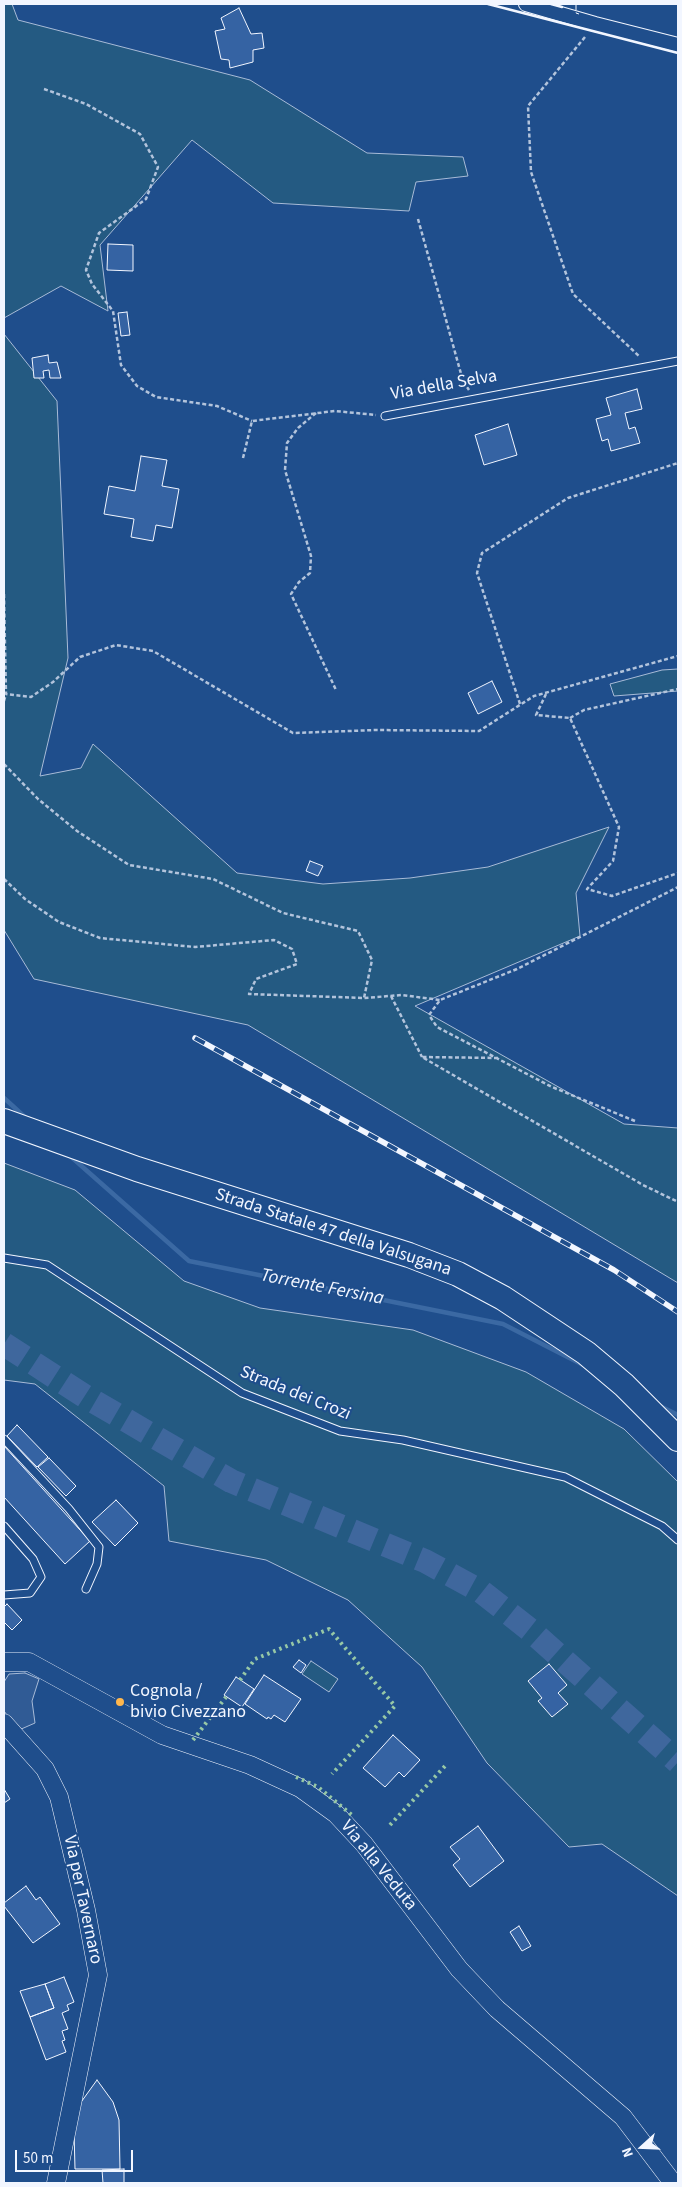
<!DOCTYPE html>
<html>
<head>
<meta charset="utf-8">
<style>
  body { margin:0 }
  #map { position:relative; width:682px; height:2187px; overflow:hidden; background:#1f4e8c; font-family:"Source Sans 3",sans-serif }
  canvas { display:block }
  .frame { position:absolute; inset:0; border:5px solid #f2f6ff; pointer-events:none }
  .north { position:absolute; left:617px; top:2122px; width:50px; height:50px; -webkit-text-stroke:4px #1f4e8c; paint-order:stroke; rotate:250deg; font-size:14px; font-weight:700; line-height:20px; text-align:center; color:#f2f6ff }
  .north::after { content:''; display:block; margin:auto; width:18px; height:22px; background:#f2f6ff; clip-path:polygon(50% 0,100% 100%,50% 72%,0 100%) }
  .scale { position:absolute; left:15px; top:2150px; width:118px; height:22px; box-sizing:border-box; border:2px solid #f2f6ff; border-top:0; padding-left:6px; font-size:15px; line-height:18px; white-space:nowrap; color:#f2f6ff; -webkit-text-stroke:4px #1f4e8c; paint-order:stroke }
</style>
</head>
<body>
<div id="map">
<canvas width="682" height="2187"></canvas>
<div class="frame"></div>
<div class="north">N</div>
<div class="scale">50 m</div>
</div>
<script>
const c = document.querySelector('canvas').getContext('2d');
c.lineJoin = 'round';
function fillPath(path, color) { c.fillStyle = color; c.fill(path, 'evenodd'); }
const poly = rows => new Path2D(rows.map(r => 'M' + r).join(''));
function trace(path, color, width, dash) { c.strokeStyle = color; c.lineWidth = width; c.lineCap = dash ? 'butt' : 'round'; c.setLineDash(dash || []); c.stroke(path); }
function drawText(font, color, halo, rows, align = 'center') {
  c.font = font + ' "Source Sans 3",sans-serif'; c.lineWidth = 4; c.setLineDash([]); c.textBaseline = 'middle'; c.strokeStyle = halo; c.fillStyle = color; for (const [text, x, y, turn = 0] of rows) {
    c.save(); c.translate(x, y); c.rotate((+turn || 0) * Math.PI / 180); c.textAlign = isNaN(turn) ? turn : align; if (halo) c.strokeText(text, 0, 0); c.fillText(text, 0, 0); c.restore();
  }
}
const green = poly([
  [4,4,12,4,18,20,250,80,367,153,463,157,468,176,416,182,409,211,273,203,192,140,100,245,108,311,61,286,4,318,4,4],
  [4,334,57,401,68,658,40,776,81,768,93,744,237,873,323,884,410,878,488,867,609,827,576,893,580,936,415,1006,624,1124,678,1128,678,1283,248,1025,34,979,4,930,4,334],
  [678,669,678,691,614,696,610,684,662,670,678,669],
  [4,1163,75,1190,184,1281,260,1308,413,1330,526,1372,624,1429,678,1482,678,1896,602,1844,569,1847,487,1763,422,1667,348,1600,266,1560,169,1541,164,1486,35,1384,4,1380,4,1163],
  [311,1661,338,1679,329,1692,302,1674,311,1661]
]);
fillPath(green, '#245a82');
trace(green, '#a8bbd7', 1);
const parking = poly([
  [25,1673,39,1679,32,1701,35,1723,19,1730,4,1711,4,1682,9,1674,25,1673]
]);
fillPath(parking, '#305b95');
trace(parking, '#a8bbd7', 1);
trace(poly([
  [4,1098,27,1119],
  [69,1155,189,1261,503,1324,587,1367],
  [660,1406,678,1415]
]), '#3b69a3', 4.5);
const building = poly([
  [239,8,251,34,262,33,264,48,253,50,253,62,230,68,229,60,221,59,215,31,225,29,221,18,239,8],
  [108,244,133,245,133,271,107,270,108,244],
  [127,312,130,335,121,336,118,313,127,312],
  [48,355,49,363,57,362,61,378,50,378,49,370,43,371,44,378,34,378,32,358,48,355],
  [637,389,642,409,625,413,629,429,635,427,640,443,611,451,608,439,602,441,596,419,611,415,606,398,637,389],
  [508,424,517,455,484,465,475,435,508,424],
  [141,456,167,460,162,486,179,489,172,528,156,525,153,541,131,537,134,519,104,514,109,486,135,491,141,456],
  [492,681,502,702,478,714,468,693,492,681],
  [310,861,323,866,318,876,306,871,310,861],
  [17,1425,48,1457,37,1467,7,1436,17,1425],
  [4,1446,90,1541,65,1564,4,1497,4,1446],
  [49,1458,76,1486,66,1496,38,1467,49,1458],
  [116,1500,138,1523,115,1546,92,1522,116,1500],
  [7,1604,22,1620,12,1630,4,1622,4,1607,7,1604],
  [299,1660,306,1665,301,1673,293,1667,299,1660],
  [549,1664,567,1685,558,1693,568,1704,552,1717,538,1701,542,1698,528,1681,549,1664],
  [264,1675,301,1699,285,1722,274,1715,271,1719,268,1717,267,1719,245,1704,264,1675],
  [236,1677,254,1689,242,1707,224,1695,236,1677],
  [393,1735,420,1760,404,1777,399,1772,385,1787,363,1768,393,1735],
  [4,1789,10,1799,4,1803,4,1789],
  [478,1826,504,1861,470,1887,453,1865,460,1859,450,1847,478,1826],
  [26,1886,36,1900,40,1897,60,1924,33,1943,4,1906,4,1903,26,1886],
  [519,1926,531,1946,522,1951,510,1932,519,1926],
  [64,1977,74,2002,67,2005,69,2010,62,2013,68,2029,62,2031,65,2040,62,2041,66,2052,46,2060,30,2017,54,2008,45,1984,64,1977],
  [45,1984,54,2008,30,2017,20,1991,45,1984],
  [97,2080,113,2102,119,2120,120,2169,75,2169,74,2131,79,2105,97,2080],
  [124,2169,124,2183,103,2183,102,2170,124,2169]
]);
fillPath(building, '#3563a3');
trace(building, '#f2f6ff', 1);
trace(poly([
  [4,1344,86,1397,231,1481,425,1561,482,1592,530,1630,678,1762]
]), '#3f679d', 24, [24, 12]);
const service = poly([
  [385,416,678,361],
  [4,1258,47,1265,242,1393,340,1431,403,1440,565,1477,662,1526,678,1540],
  [4,1439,69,1509,99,1547,97,1564,86,1589],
  [4,1526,33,1559,41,1577,30,1593,4,1595]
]);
const minor = poly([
  [526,4,595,24,678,45]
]);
const tertiary = poly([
  [5,1662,29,1662,162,1735,250,1765,300,1788,336,1814,364,1844,459,1969,497,2009,623,2117,673,2183],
  [4,1723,45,1769,59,1797,86,1910,98,1975,56,2183]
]);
const trunk = poly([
  [4,1121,137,1169,409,1255,458,1274,503,1298,586,1353,624,1385,678,1439]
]);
trace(service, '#f2f6ff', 9);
trace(minor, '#f2f6ff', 16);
trace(tertiary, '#f2f6ff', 19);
trace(trunk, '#f2f6ff', 26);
trace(poly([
  [585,37,528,106,531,172,573,294,640,357],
  [44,89,86,104,140,134,158,167,146,199,99,233,86,270,92,284,113,311,121,365,137,386,156,397,217,406,252,421],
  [418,219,463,381,469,390],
  [316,413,298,428,287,443,285,470,311,556,310,573,299,582,291,594,336,690],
  [243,458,252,421,335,411,376,415],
  [4,594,6,694,31,697,53,682,80,657,116,645,153,651,293,733,377,730,479,731,534,696,678,656],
  [546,694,536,715,570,718,619,827,613,861,587,889,612,896,678,873],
  [4,701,6,694],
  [520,704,477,573,482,553,568,498,678,463],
  [570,718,584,710,678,689],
  [4,764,38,799,77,831,129,865,213,879,283,913,358,931,372,960,364,998],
  [4,879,25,899,59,922,100,938,195,947,274,940,292,949,297,964,256,979,249,994,364,998,402,995,440,1000],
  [391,996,422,1057],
  [498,1058,422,1057,643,1185,678,1202],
  [635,1121,552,1087,437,1027,429,1015,440,1000,517,969,678,887]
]), '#b3c4dc', 2.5, [4, 2.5]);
trace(service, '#1f4e8c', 7);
trace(minor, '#1f4e8c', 14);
trace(tertiary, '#1f4e8c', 18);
trace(trunk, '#1f4e8c', 24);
const rail = poly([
  [195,1038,614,1270,678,1312]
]);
trace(rail, '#f2f6ff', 5.5);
trace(rail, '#1f4e8c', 4, [11]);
trace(poly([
  [240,1680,255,1659,329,1629,395,1706,332,1774],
  [193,1740,226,1697],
  [296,1777,318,1787,353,1816],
  [390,1825,447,1764]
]), '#97c8a6', 4, [2.5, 4]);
trace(poly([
  [576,4,576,13,579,14]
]), '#f2f6ff', 1, [6, 2.5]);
trace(poly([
  [488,4,678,53],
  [551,4,562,7]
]), '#f2f6ff', 2.5);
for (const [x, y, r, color] of [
  [120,1702,5,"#ffb74d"]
]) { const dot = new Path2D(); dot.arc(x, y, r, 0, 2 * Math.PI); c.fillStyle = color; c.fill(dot); trace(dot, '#1f4e8c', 2); }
drawText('18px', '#f2f6ff', '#1f4e8c', [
  ["Via della Selva",444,386,-10],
  ["Strada Statale 47 della Valsugana",333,1233,18],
  ["Strada dei Crozi",295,1394,22],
  ["Via alla Veduta",378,1866,51],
  ["Via per Tavernaro",82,1900,78]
]);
drawText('18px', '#f2f6ff', '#1f4e8c', [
  ["Cognola /",130,1692],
  ["bivio Civezzano",130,1713]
], 'left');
drawText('italic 19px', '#f2f6ff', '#1f4e8c', [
  ["Torrente Fersina",322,1288,11]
]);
</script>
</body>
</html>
